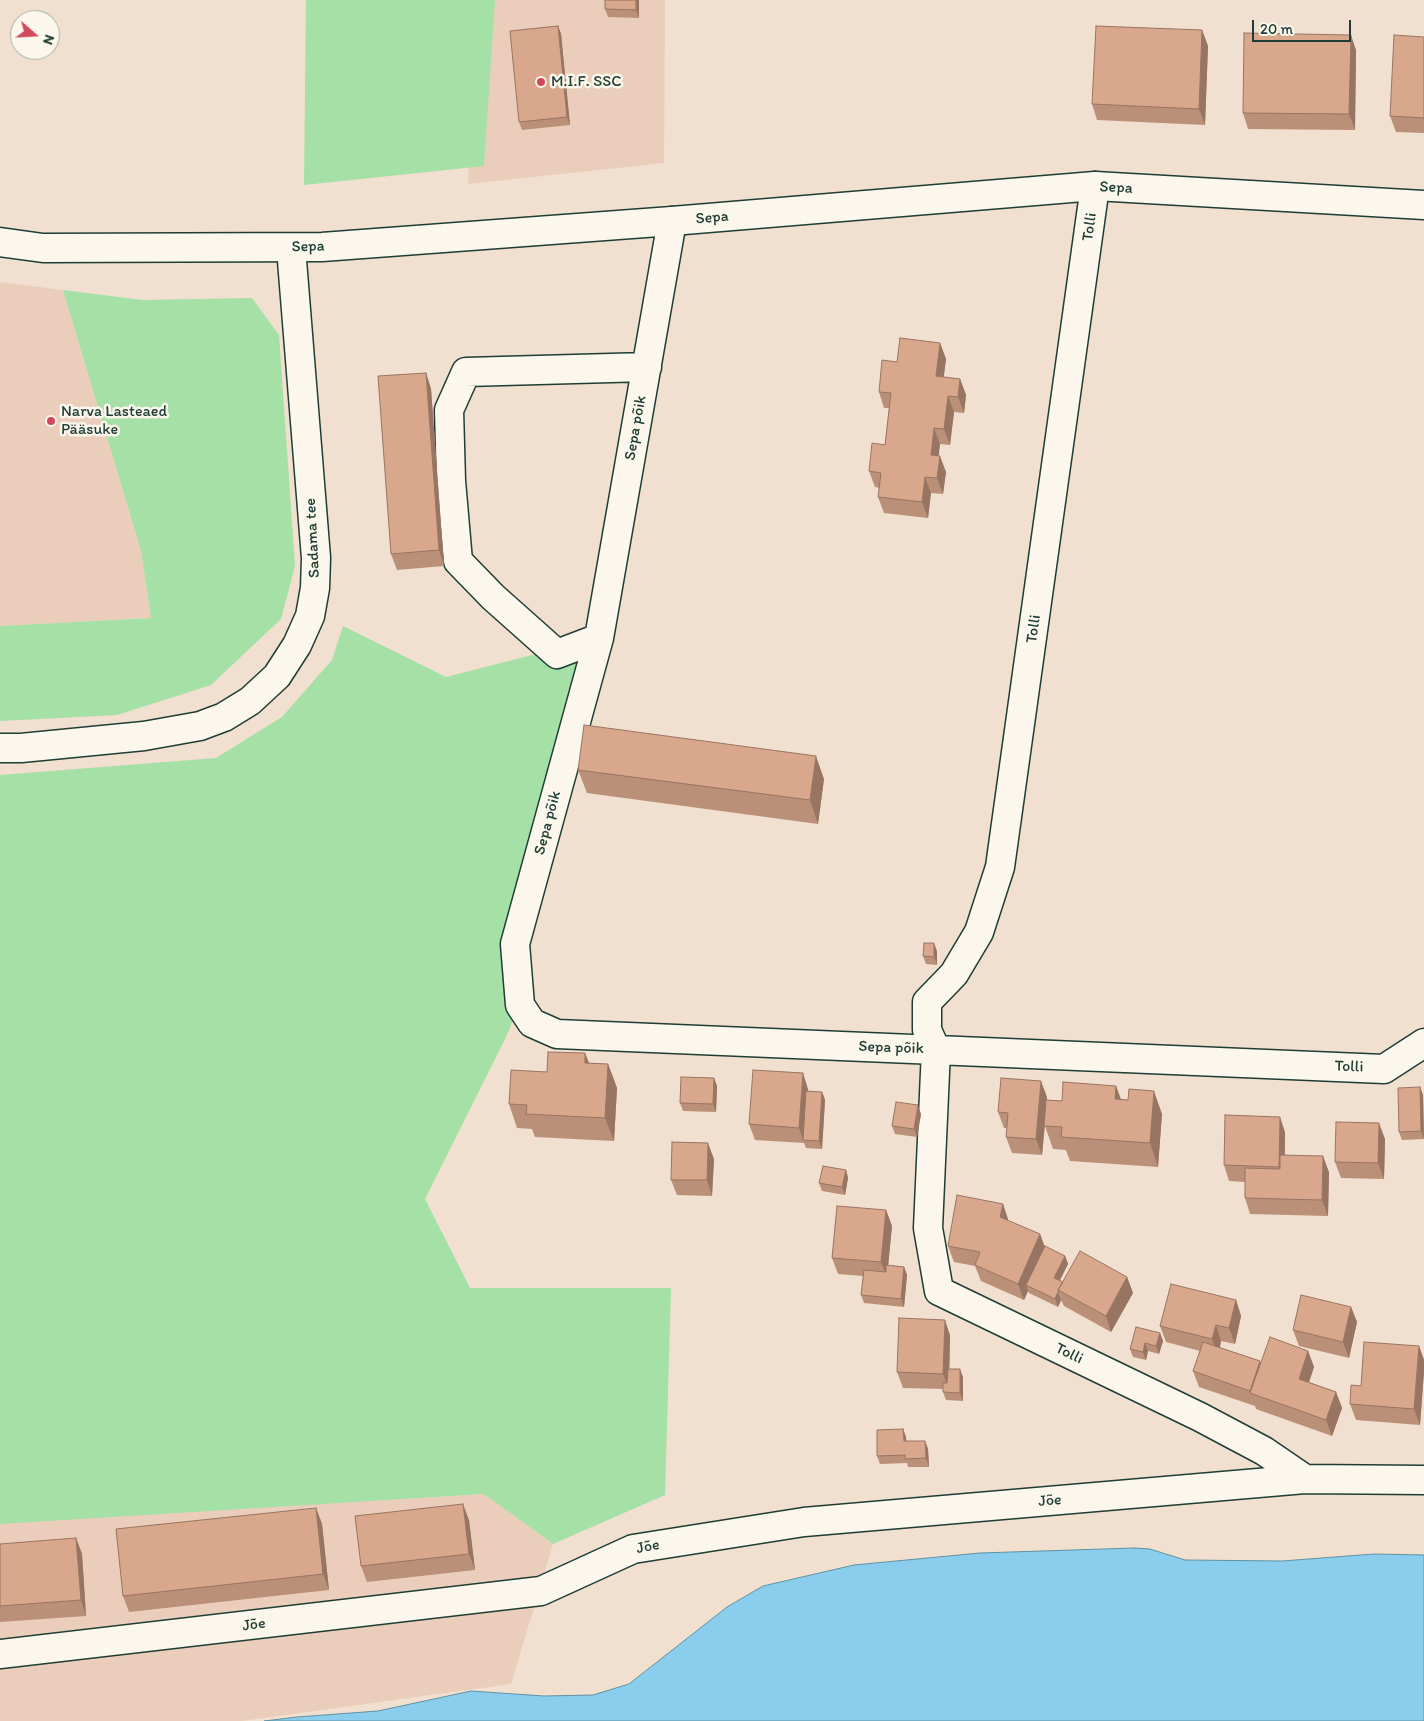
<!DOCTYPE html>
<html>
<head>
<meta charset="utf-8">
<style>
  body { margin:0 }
  #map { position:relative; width:1424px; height:1721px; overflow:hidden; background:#f1dfcf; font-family:Itim,sans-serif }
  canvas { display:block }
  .north { position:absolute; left:10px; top:10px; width:50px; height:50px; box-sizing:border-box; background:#fbf7ec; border:1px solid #a3ada2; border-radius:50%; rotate:109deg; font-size:14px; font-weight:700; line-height:20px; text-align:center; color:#1f3d34 }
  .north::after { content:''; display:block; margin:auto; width:18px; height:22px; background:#d1495b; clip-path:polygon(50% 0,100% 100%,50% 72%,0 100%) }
  .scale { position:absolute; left:1252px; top:20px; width:99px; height:22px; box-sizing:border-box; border:2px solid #1f3d34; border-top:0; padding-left:6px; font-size:15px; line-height:18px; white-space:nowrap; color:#1f3d34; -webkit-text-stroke:4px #fbf7ec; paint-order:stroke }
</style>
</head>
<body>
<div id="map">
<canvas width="1424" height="1721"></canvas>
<div class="north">N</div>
<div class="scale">20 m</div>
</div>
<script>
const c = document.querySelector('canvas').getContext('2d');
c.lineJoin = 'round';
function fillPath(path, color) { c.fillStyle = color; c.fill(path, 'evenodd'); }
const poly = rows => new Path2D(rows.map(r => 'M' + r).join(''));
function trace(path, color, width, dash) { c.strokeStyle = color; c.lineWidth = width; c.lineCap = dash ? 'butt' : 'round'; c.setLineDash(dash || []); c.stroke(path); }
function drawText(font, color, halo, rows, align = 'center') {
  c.font = font + ' Itim,sans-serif'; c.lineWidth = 5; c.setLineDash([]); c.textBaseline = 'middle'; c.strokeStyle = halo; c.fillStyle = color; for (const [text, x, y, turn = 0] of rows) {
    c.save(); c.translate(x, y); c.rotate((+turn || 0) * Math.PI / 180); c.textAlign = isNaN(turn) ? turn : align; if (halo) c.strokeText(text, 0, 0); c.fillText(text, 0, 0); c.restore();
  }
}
fillPath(poly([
  [478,0,665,0,664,163,468,184],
  [0,282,63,290,141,551,151,618,0,626],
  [484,1494,553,1544,511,1684,242,1721,0,1721,0,1523]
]), '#eacebb');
fillPath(poly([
  [306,0,495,0,484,166,304,185],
  [63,290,142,300,252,298,279,335,295,566,281,619,211,685,117,715,0,721,0,626,151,618,141,551],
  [343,626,446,677,599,638,515,943,520,1005,505,1039,425,1199,470,1288,671,1288,665,1495,553,1544,484,1494,0,1524,0,775,216,758,282,717,332,660]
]), '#a5e0a6');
const water = poly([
  [1134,1548,1150,1549,1185,1560,1282,1561,1374,1554,1424,1555,1424,1721,264,1721,297,1717,378,1711,471,1691,544,1696,593,1695,629,1684,727,1607,763,1586,854,1565,980,1553,1134,1548]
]);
fillPath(water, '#8acdec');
trace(water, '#5f93a2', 1);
const minor = poly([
  [672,221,599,638,515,944,520,1005,532,1023,557,1034,936,1050,927,1030,927,1002,954,974,979,932,1000,867,1095,186],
  [599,638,557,654,493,597,458,561,451,481,449,410,466,372,647,367],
  [0,748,21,748,144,736,200,726,224,717,250,701,277,676,297,645,310,616,315,588,316,558,291,248],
  [1305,1479,1264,1451,1200,1417,939,1291,928,1228,936,1050,1384,1069,1424,1043],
  [0,1654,541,1591,633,1549,804,1522,1305,1479,1424,1480]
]);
const tertiary = poly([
  [0,242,43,248,322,247,672,221,1095,186,1424,205]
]);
trace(minor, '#1f3d34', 31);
trace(tertiary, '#1f3d34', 31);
trace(minor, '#fbf7ec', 28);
trace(tertiary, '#fbf7ec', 28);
fillPath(poly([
  [639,0,639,18,608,17,605,9],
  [558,26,561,34,570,125,522,130,519,122],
  [1202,30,1208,46,1205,125,1097,120,1092,104],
  [1424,37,1424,133,1396,132,1390,116],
  [1356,50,1355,130,1248,129,1243,113],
  [940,343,946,359,943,377,960,379,966,395,964,413,954,412,950,445,940,444,938,456,946,472,943,494,931,493,928,518,884,513,878,497,880,488,875,487,869,471,885,445,889,408,884,408,879,392,897,362],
  [426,373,431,389,444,566,397,570,391,554],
  [578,770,824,779,818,824,587,793],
  [937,951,937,965,926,964,923,956],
  [585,1053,589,1063,608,1064,617,1088,614,1141,535,1137,532,1129,517,1128,509,1104,547,1072],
  [714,1078,717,1086,716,1112,683,1111,680,1103],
  [1116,1086,1121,1099,1162,1114,1158,1167,1070,1161,1066,1150,1053,1149,1045,1126,1042,1155,1012,1153,1006,1137,1007,1128,1004,1128,998,1112,1047,1097,1047,1100,1062,1101],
  [1420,1087,1423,1095,1424,1139,1402,1140,1399,1132],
  [808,1089,808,1091,822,1092,825,1100,822,1149,806,1148,804,1143,755,1140,749,1124],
  [921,1114,917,1137,895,1134,892,1126],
  [1285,1132,1285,1155,1329,1172,1328,1216,1250,1214,1245,1198,1245,1182,1229,1181,1224,1165],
  [1385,1139,1384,1179,1341,1178,1335,1162],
  [714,1159,712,1196,677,1195,671,1180],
  [846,1170,848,1178,845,1195,822,1191,819,1183],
  [1003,1204,1008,1221,1040,1234,1044,1246,1065,1256,1068,1264,1060,1280,1063,1282,1127,1277,1133,1293,1111,1332,1064,1306,1061,1300,1058,1307,1029,1293,1028,1291,1024,1300,981,1281,975,1266,954,1262,948,1246],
  [886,1210,892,1226,888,1265,904,1267,907,1275,904,1307,864,1303,861,1295,863,1276,838,1274,832,1258],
  [1236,1300,1241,1316,1235,1344,1221,1341,1220,1348,1260,1364,1308,1351,1314,1367,1309,1382,1336,1392,1342,1408,1332,1436,1256,1409,1255,1406,1199,1387,1193,1371,1200,1351,1166,1342,1160,1326],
  [1351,1307,1357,1322,1349,1358,1299,1346,1293,1330],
  [1160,1333,1163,1341,1159,1354,1148,1351,1146,1360,1133,1357,1130,1349],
  [950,1335,949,1369,963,1377,963,1401,946,1400,943,1392,943,1389,903,1388,897,1372],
  [1419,1346,1424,1360,1424,1371,1420,1425,1356,1420,1350,1404,1361,1386],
  [903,1429,906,1437,906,1441,925,1441,928,1449,929,1467,908,1467,907,1463,880,1464,877,1456],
  [316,1508,322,1524,329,1590,129,1612,123,1596],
  [469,1520,475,1570,367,1582,361,1566],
  [76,1538,82,1554,86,1616,0,1622,0,1544]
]), '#bb9078');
fillPath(poly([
  [636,0,639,0,639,18,636,10],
  [558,26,561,34,570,125,567,117],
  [1202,30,1208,46,1205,125,1199,109],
  [1351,35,1356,50,1355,130,1349,114],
  [940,343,946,359,942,392,936,376],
  [426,373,431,389,444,566,439,550],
  [960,379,966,395,964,413,958,397],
  [948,396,954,412,950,445,944,429],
  [934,428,940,444,937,471,931,455],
  [940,456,946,472,943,494,937,478],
  [925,477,931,493,928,518,922,502],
  [816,756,824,779,818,824,810,800],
  [934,943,937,951,937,965,934,957],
  [585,1053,594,1076,585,1063],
  [608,1064,617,1088,614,1141,605,1118],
  [803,1073,808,1089,805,1140,803,1140,799,1128],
  [714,1078,717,1086,716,1112,713,1104],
  [1041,1081,1047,1097,1042,1155,1036,1139],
  [1116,1086,1124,1109,1115,1099],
  [1420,1087,1423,1095,1424,1139,1421,1131],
  [1154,1091,1162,1114,1158,1167,1150,1143],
  [822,1092,825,1100,822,1149,819,1141],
  [918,1105,921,1114,917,1137,914,1129],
  [1280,1117,1285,1132,1284,1183,1279,1167],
  [1379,1123,1385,1139,1384,1179,1378,1163],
  [708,1143,714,1159,712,1196,707,1180],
  [1323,1156,1329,1172,1328,1216,1322,1200],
  [846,1170,848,1178,845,1195,842,1187],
  [1003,1204,1008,1219,1006,1233,1000,1217],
  [886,1210,892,1226,887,1278,881,1262],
  [1040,1234,1046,1250,1026,1285,1028,1291,1024,1300,1018,1284],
  [1065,1256,1068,1264,1057,1286,1054,1278],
  [904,1267,907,1275,904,1307,901,1299],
  [1127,1277,1133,1293,1111,1332,1106,1316],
  [1058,1292,1061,1300,1058,1307,1055,1299],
  [1236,1300,1241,1316,1235,1344,1229,1328],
  [1351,1307,1357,1322,1349,1358,1343,1342],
  [945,1320,950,1335,949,1389,943,1374],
  [1216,1325,1221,1341,1218,1355,1212,1339],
  [1160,1333,1163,1341,1159,1354,1156,1346],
  [1145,1343,1148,1351,1146,1360,1143,1352],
  [1419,1346,1424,1360,1424,1371,1420,1425,1414,1409],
  [1308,1351,1314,1367,1305,1394,1299,1379],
  [1260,1361,1265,1377,1250,1393,1250,1391],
  [960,1369,963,1377,963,1401,960,1393],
  [1336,1392,1342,1408,1332,1436,1326,1420],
  [903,1429,906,1437,907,1449,904,1441],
  [925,1441,928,1449,929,1467,926,1458],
  [463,1504,469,1520,475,1570,469,1554],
  [316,1508,322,1524,329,1590,323,1574],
  [76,1538,82,1554,86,1616,81,1600]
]), '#987562');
const building = poly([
  [605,0,636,0,636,10,605,9,605,0],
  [558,26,567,117,519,122,510,31,558,26],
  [1096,26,1202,30,1199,109,1092,104,1096,26],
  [1244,33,1351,35,1349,114,1243,113,1244,33],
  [1394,35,1424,37,1424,118,1390,116,1394,35],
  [900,338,940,343,936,376,960,379,958,397,948,396,944,429,934,428,931,455,940,456,937,478,925,477,922,502,878,497,881,473,869,471,872,443,885,445,891,393,879,392,882,360,897,362,900,338],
  [426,373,439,550,391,554,378,376,426,373],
  [584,725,816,756,810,800,578,770,584,725],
  [924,943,934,943,934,957,923,956,924,943],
  [548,1052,585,1053,585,1063,608,1064,605,1118,526,1114,527,1105,509,1104,511,1070,547,1072,548,1052],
  [753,1070,803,1073,799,1128,749,1124,753,1070],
  [681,1077,714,1078,713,1104,680,1103,681,1077],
  [1001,1078,1041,1081,1036,1139,1006,1137,1008,1113,998,1112,1001,1078],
  [1063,1082,1116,1086,1115,1099,1128,1100,1129,1089,1154,1091,1150,1143,1061,1137,1062,1127,1044,1126,1046,1100,1062,1101,1063,1082],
  [1420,1087,1421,1131,1399,1132,1398,1088,1420,1087],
  [806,1091,822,1092,819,1141,803,1140,806,1091],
  [896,1102,918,1105,914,1129,892,1126,896,1102],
  [1225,1115,1280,1117,1279,1167,1224,1165,1225,1115],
  [1336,1122,1379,1123,1378,1163,1335,1162,1336,1122],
  [672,1142,708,1143,707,1180,671,1180,672,1142],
  [1280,1155,1323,1156,1322,1200,1245,1198,1245,1168,1280,1169,1280,1155],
  [823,1166,846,1170,842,1187,819,1183,823,1166],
  [957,1195,1003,1204,1000,1217,1040,1234,1018,1284,975,1265,980,1252,948,1246,957,1195],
  [837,1206,886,1210,881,1262,832,1258,837,1206],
  [1045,1246,1065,1256,1054,1278,1063,1282,1058,1290,1058,1292,1055,1299,1026,1285,1045,1246],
  [1080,1251,1127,1277,1106,1316,1058,1290,1080,1251],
  [886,1265,904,1267,901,1299,861,1295,864,1270,886,1272,886,1265],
  [1171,1284,1236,1300,1229,1328,1216,1325,1212,1339,1160,1326,1171,1284],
  [1301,1295,1351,1307,1343,1342,1293,1330,1301,1295],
  [899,1318,945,1320,943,1374,897,1372,899,1318],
  [1136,1327,1160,1333,1156,1346,1145,1343,1143,1352,1130,1349,1136,1327],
  [1270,1337,1308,1351,1299,1379,1336,1392,1326,1420,1250,1393,1270,1337],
  [1203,1342,1260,1361,1250,1391,1193,1371,1203,1342],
  [1364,1342,1419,1346,1414,1409,1350,1404,1351,1385,1361,1386,1364,1342],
  [948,1369,960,1369,960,1393,943,1392,943,1383,947,1383,948,1369],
  [903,1429,904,1441,925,1441,926,1458,905,1459,905,1455,877,1456,877,1430,903,1429],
  [463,1504,469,1554,361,1566,355,1516,463,1504],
  [316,1508,323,1574,123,1596,116,1529,316,1508],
  [76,1538,81,1600,0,1606,0,1544,76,1538]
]);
fillPath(building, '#d9a78c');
trace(building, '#987562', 1);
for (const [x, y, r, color] of [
  [541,82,5,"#d1495b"],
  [51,421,5,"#d1495b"]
]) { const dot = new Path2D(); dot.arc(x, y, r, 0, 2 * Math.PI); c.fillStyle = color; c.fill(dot); trace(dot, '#fbf7ec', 2); }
drawText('16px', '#1f3d34', '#fbf7ec', [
  ["M.I.F. SSC",551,82],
  ["Narva Lasteaed",61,412],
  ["Pääsuke",61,430]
], 'left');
drawText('16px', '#1f3d34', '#fbf7ec', [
  ["Sepa",1116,188,3],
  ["Sepa",712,218,-5],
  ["Tolli",1090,227,-82],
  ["Sepa",308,247,-2],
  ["Sepa põik",636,428,-80],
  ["Sadama tee",313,538,-93],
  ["Tolli",1034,629,-82],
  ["Sepa põik",548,823,-75],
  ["Sepa põik",891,1048,2],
  ["Tolli",1349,1067,2],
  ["Tolli",1069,1354,26],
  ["Jõe",1050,1501,-5],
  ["Jõe",648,1547,-11],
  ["Jõe",254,1625,-7]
]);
</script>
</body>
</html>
